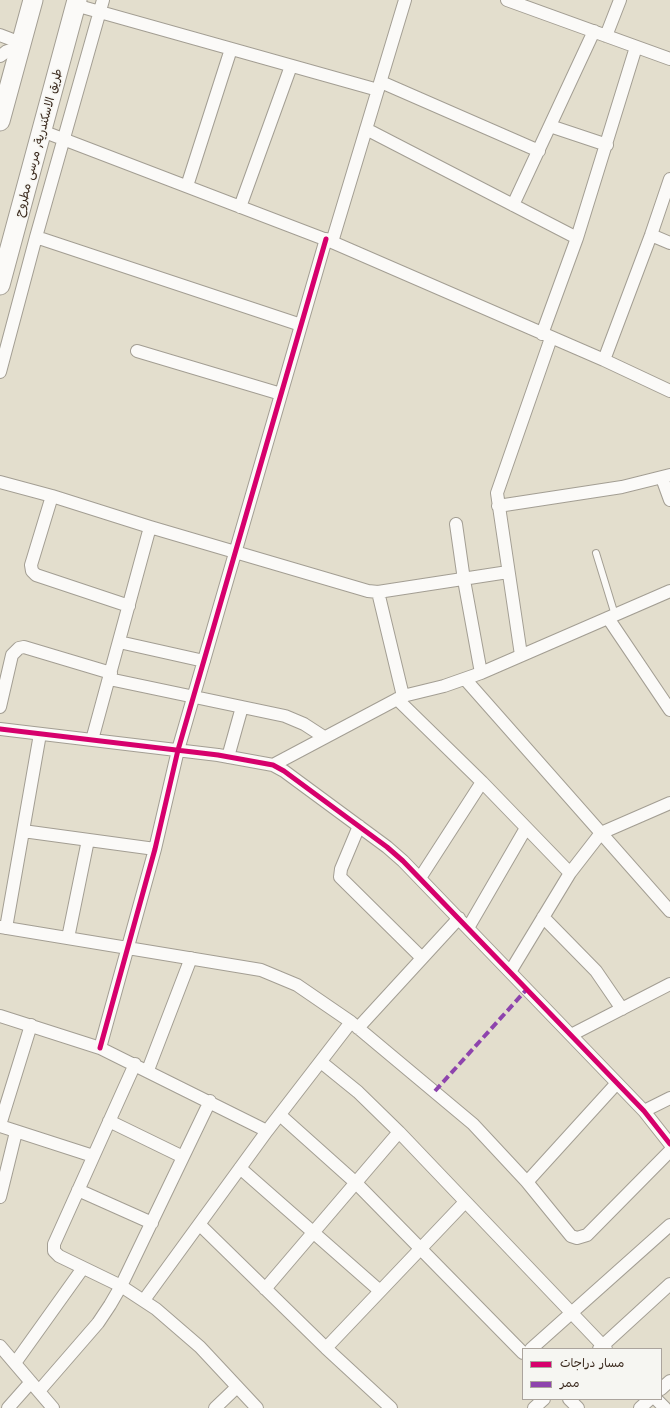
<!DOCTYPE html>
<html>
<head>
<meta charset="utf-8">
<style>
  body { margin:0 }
  #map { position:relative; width:670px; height:1408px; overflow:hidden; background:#e3decd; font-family:"Shantell Sans","Playpen Sans Arabic",sans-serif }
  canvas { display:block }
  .legend { position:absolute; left:522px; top:1348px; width:140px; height:52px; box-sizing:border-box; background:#f6f6f2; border:1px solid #aba49d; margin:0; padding:5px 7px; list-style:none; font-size:12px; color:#3b2a1e }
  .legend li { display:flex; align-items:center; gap:8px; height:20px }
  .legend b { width:20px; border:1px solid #aba49d }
</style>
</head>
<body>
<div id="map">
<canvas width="670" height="1408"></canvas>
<ul class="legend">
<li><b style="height:5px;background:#d6006c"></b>مسار دراجات</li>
<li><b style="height:5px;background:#8e44ad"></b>ممر</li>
</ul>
</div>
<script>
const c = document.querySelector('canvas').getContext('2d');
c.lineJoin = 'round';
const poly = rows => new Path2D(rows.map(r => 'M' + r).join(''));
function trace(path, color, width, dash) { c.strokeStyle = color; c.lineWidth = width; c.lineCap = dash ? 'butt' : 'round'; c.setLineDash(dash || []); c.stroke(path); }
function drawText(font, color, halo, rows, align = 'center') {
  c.font = font + ' "Shantell Sans","Playpen Sans Arabic",sans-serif'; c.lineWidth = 3; c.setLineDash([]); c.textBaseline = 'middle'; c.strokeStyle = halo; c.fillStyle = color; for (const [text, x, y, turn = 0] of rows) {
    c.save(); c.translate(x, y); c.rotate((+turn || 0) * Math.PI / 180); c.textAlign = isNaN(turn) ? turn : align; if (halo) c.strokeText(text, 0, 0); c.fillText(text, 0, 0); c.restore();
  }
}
const service = poly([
  [596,553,615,615]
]);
const minor = poly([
  [507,0,670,59],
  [75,5,378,90],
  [0,35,21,43],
  [606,36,620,0],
  [0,56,7,51,20,48],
  [381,82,539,151],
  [550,126,607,145],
  [366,129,577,238],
  [42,131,332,242,604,360,670,391],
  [187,186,231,49],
  [513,205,594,31],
  [240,207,291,66],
  [651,235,670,243],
  [36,237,301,325],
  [332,242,405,0],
  [542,334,577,238,636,47],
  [137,351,281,394],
  [604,360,651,235,670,179],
  [0,372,36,237,103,0],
  [662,478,670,500],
  [0,482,52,496,150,527,368,591,378,592,508,572],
  [52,496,31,565,32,571,36,575,129,606],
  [498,506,622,487,670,475],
  [456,524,464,580,481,673],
  [378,592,403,696],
  [608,618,670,710],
  [119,642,204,661],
  [521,655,497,493,551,338],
  [109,679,285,716,304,724,324,737],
  [465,679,670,911],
  [397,699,482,782,570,873],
  [0,707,12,655,19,648,24,647,111,673],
  [0,729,218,755,273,765,284,771,387,847,403,861,644,1111,670,1144],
  [92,740,150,527],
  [228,757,242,707],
  [273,765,403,696,444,686,481,673,670,591],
  [359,826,341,869,340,877,422,958],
  [23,831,155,849],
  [420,878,482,782],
  [543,917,596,971,622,1009],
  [0,927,261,970,297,985,351,1022,473,1124,527,1182,571,1236,577,1238,587,1235,670,1151],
  [6,928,40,734],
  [468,928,526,828],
  [68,938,88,840],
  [510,972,570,873,601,833,670,803],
  [0,1016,100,1048,267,1131],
  [358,1028,459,918],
  [571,1035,670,984],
  [100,1048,155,849,178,750,326,239],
  [321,1062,358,1092,399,1132,606,1349],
  [135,1064,54,1244,54,1251,59,1256,121,1286,156,1309,200,1347,257,1408],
  [148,1070,191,958],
  [644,1111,670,1098],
  [280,1115,356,1183,523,1353],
  [109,1121,183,1157],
  [0,1125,31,1025],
  [0,1126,93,1156],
  [240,1168,380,1291],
  [527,1182,617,1083],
  [78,1190,152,1223],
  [0,1197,16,1132],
  [200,1225,326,1348,391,1408],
  [265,1289,399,1132],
  [144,1300,267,1131,351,1022],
  [0,1346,53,1408],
  [326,1348,465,1202],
  [531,1349,670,1225],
  [599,1349,670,1284],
  [15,1363,83,1268],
  [661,1389,670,1381],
  [39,1391,98,1323,110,1305,121,1286,210,1101],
  [569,1399,578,1408],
  [656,1399,665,1408],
  [8,1408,31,1382],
  [215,1408,237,1387],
  [534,1408,544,1399],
  [640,1408,650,1399]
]);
const primary = poly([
  [0,121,33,0],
  [0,285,77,0]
]);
trace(service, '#a39e93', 8);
trace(minor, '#a39e93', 14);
trace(primary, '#a39e93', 21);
trace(service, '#fbfaf8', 6);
trace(minor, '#fbfaf8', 12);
trace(primary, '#fbfaf8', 19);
trace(poly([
  [435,1091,527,989]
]), '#8e44ad', 4, [8, 4]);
trace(poly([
  [0,729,218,755,273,765,284,771,387,847,403,861,644,1111,670,1144],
  [100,1048,155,849,178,750,326,239]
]), '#d6006c', 5);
drawText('12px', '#3b2a1e', '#f6f6f2', [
  ["طريق الاسكندرية, مرسى مطروح",39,143,-75]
]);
</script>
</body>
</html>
